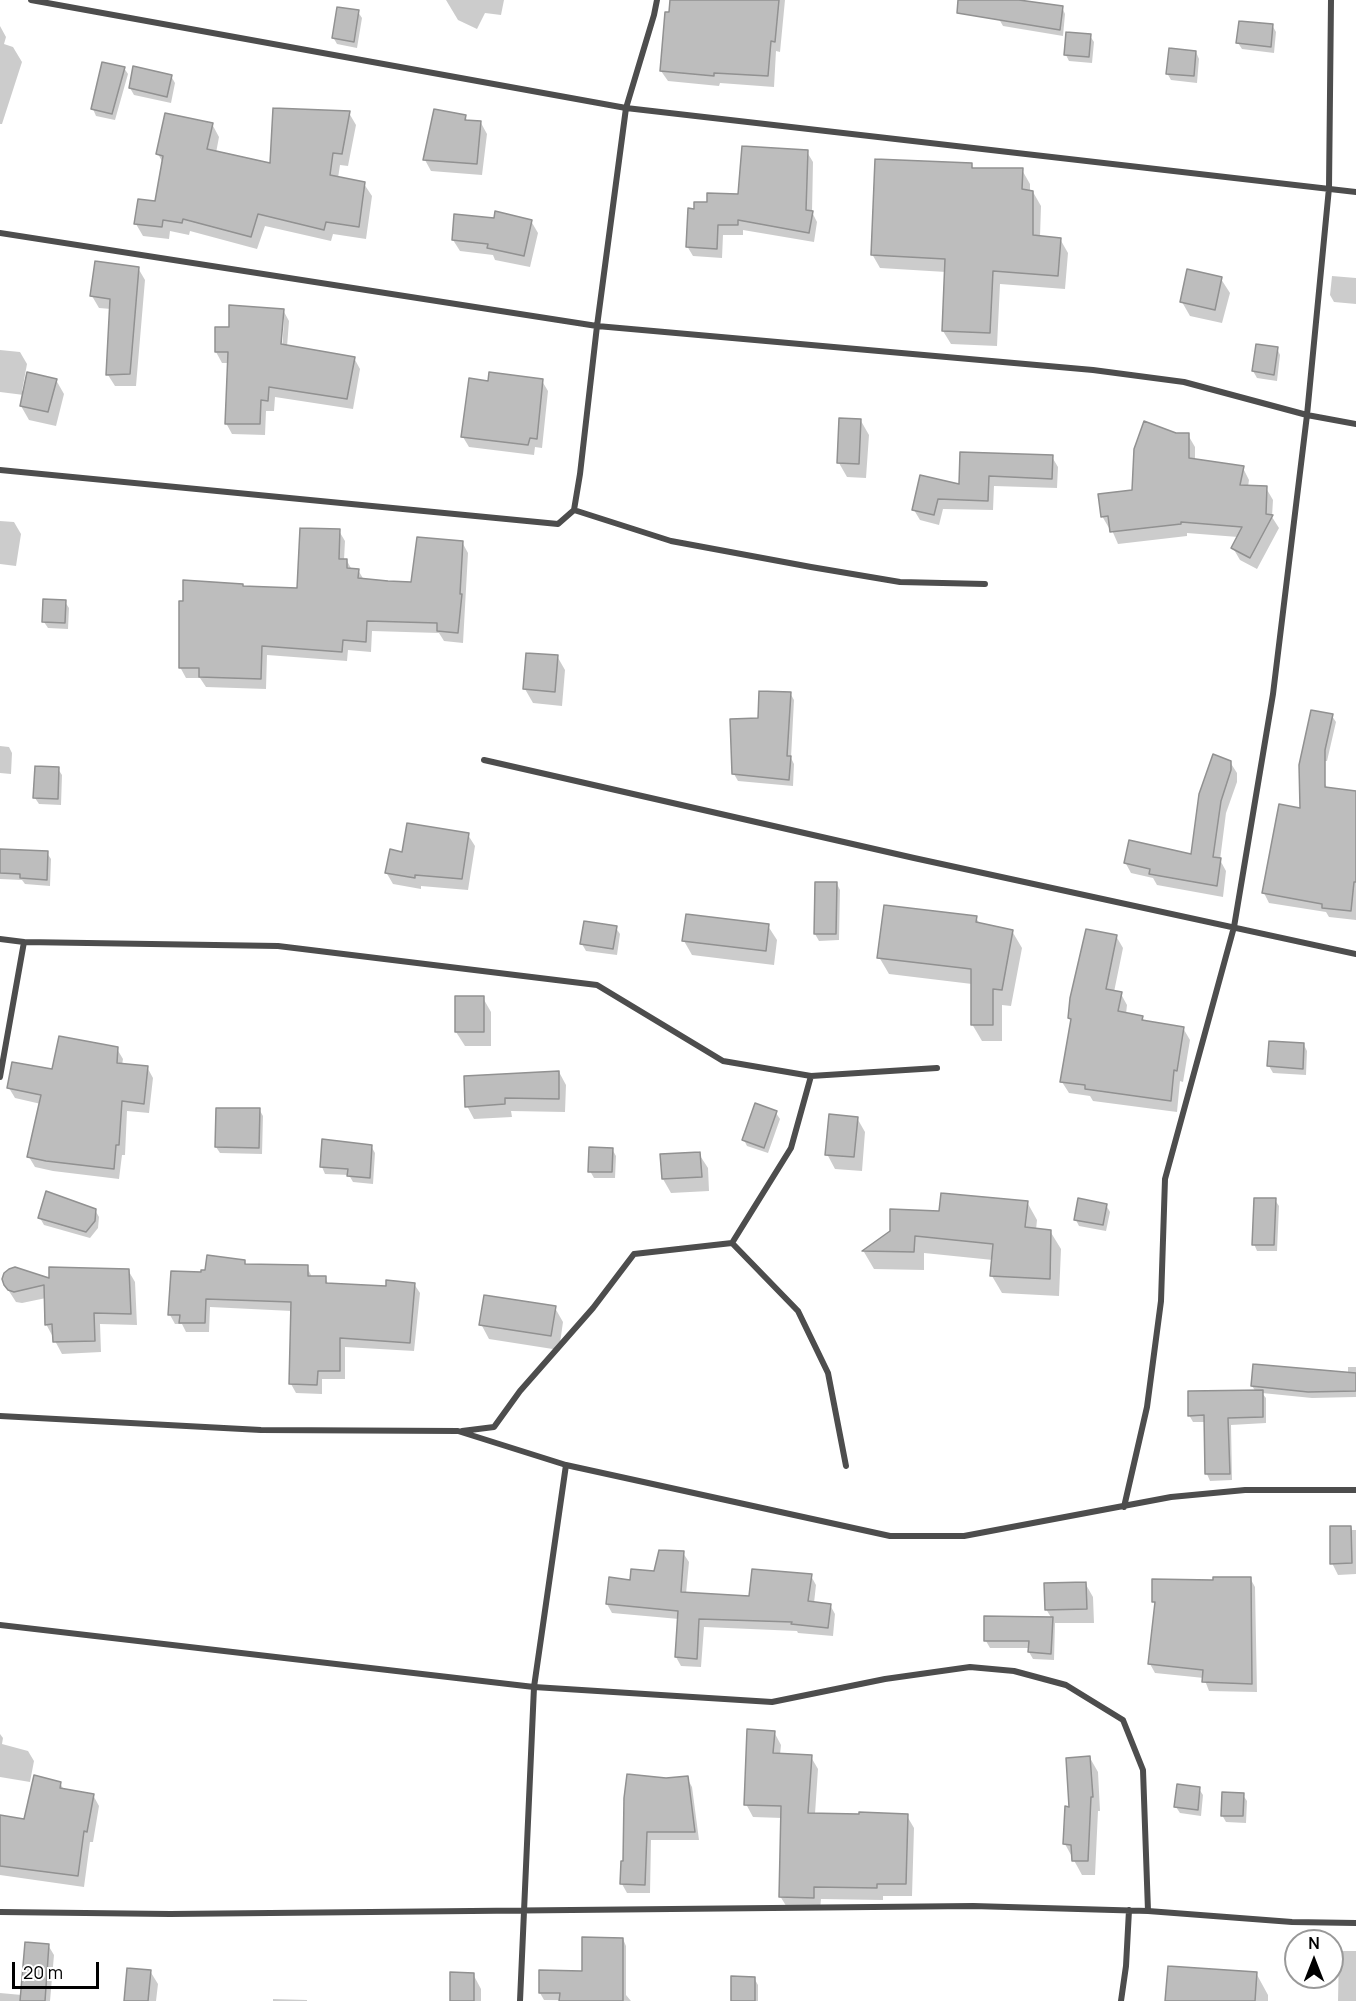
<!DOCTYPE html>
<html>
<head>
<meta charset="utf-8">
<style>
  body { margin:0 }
  #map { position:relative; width:1356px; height:2001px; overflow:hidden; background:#fff; font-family:Manrope,sans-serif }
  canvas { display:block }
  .north { position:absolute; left:1284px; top:1929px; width:60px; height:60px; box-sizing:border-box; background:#fff; border:2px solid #999; border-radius:50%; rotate:0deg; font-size:16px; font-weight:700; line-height:24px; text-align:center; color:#000 }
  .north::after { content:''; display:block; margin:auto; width:21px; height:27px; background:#000; clip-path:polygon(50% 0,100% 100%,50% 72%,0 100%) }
  .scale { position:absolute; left:12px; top:1962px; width:87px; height:27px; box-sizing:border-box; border:3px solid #000; border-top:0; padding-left:8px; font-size:18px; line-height:21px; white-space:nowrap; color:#000; -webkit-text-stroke:4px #fff; paint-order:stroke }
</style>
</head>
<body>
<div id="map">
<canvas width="1356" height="2001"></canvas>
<div class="north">N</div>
<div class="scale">20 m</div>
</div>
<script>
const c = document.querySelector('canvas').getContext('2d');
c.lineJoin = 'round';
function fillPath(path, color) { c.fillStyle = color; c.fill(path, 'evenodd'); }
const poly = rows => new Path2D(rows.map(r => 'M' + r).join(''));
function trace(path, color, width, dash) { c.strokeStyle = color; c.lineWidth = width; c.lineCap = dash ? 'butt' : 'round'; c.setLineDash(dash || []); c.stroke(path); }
fillPath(poly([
  [446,0,504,0,501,15,485,13,477,29,458,20],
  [672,0,785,0,780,52,776,51,774,87,720,83,719,86,668,81,661,71],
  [1002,0,1062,7,1065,14,1063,36,1003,26,999,19],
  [358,12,362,18,357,48,337,44,333,37],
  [1272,25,1276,32,1274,53,1242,49,1238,43],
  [0,26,6,37,4,44,13,47,22,62,2,124,0,124],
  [1090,36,1094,42,1092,63,1069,61,1066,55],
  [1196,52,1199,59,1197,83,1171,80,1167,73],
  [124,68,128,74,115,120,96,116,93,109],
  [171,76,175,83,171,103,134,95,130,88],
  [349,113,356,125,348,166,340,165,338,178,364,184,372,196,366,239,333,234,331,241,265,226,257,249,190,231,189,235,170,231,169,239,143,236,136,224,156,203,163,163,158,154,212,124,219,137,216,153,272,164],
  [465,116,468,122,481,123,487,134,482,175,431,171,425,160],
  [807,152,813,162,812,212,817,222,814,242,743,230,743,235,723,235,722,258,693,256,687,246,696,211,739,196],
  [971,165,974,169,1022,170,1030,184,1030,192,1033,192,1041,206,1040,237,1060,239,1068,253,1065,289,1000,284,997,346,951,344,943,331,946,272,880,268,872,254],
  [531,221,538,233,530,267,495,260,493,255,460,251,453,240],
  [138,268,145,280,136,386,115,386,108,375,111,309,99,308,92,296],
  [1332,276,1356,278,1356,304,1334,302,1330,295],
  [1221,279,1230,293,1222,323,1190,316,1182,302],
  [283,310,289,321,287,347,354,358,360,369,353,409,275,397,274,411,266,411,265,435,232,434,226,423,229,363,222,363,216,352,217,329,230,328],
  [281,318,284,318,282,352,279,352],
  [1277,348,1280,355,1277,381,1257,378,1253,371],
  [0,350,20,352,27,364,22,391,56,380,64,394,56,426,29,420,21,406,24,395,0,392],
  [542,381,548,391,542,448,535,447,534,455,469,447,463,437],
  [861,421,869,435,866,478,847,477,839,463],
  [1175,435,1188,435,1195,447,1195,460,1243,468,1249,480,1248,487,1266,488,1273,500,1272,517,1279,528,1257,569,1240,560,1233,548,1238,537,1187,533,1187,536,1118,544,1111,528,1109,528,1102,516,1133,491],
  [962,453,1052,457,1058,467,1057,488,994,486,993,510,943,509,939,525,920,520,914,510,960,486],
  [0,521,14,522,21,534,16,566,0,564],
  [339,531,345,541,344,560,347,561,352,570,358,570,364,580,413,583,462,542,468,553,463,643,444,641,439,633,372,631,371,652,348,650,347,661,267,655,266,689,206,687,200,678,186,678,180,667,243,587,299,589],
  [65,602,69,608,68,629,48,628,44,622],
  [557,656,565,670,562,706,533,703,525,689],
  [790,693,794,700,791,758,794,764,793,786,738,781,734,774],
  [1332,716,1336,722,1327,761,1306,761],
  [0,746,9,747,12,753,11,774,0,773],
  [1230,762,1237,773,1237,782,1226,813,1220,860,1226,871,1223,897,1157,885,1153,878,1131,873,1125,862,1192,856],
  [58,769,62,775,61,805,39,804,35,798],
  [1324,782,1328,789,1356,792,1356,920,1329,917,1326,912,1269,903,1264,893,1301,810],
  [468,835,475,846,468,890,421,886,421,889,393,884,386,872],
  [0,851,47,853,51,859,50,886,25,884,22,880,0,879],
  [816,883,837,884,840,890,839,940,819,941,815,934],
  [976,918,980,924,1012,931,1022,948,1011,1006,1002,1005,1002,1041,982,1041,972,1024,972,984,889,974,879,957],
  [768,926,777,940,774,965,692,955,684,941],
  [616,928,620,934,617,955,586,951,582,944],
  [1116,936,1123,948,1114,992,1121,994,1127,1005,1126,1014,1142,1017,1145,1022,1183,1028,1190,1040,1183,1082,1180,1081,1177,1112,1093,1101,1090,1096,1069,1093,1062,1082,1072,1022,1069,1018],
  [483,998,491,1012,491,1046,465,1046,456,1032],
  [1304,1045,1307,1051,1306,1075,1273,1073,1269,1066],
  [117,1049,123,1059,122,1065,147,1067,153,1078,149,1113,127,1111,125,1155,122,1155,119,1179,53,1171,35,1167,29,1157,41,1104,15,1098,9,1088],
  [559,1072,566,1085,565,1112,511,1111,512,1117,474,1119,467,1106],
  [259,1109,263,1116,262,1154,220,1153,216,1147],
  [776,1113,780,1119,768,1153,747,1146,744,1140],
  [857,1118,865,1132,862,1171,835,1169,827,1154],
  [371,1146,375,1153,373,1184,353,1182,349,1175,325,1174,322,1167],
  [612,1149,616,1156,615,1178,594,1178,590,1171],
  [699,1154,708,1168,709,1191,671,1193,663,1179],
  [1275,1200,1279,1206,1277,1251,1257,1251,1254,1244],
  [1027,1202,1037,1220,1036,1230,1050,1231,1061,1249,1059,1296,1002,1293,992,1276,993,1260,924,1253,924,1270,874,1269,864,1252,891,1232,941,1213],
  [1106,1205,1110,1212,1106,1231,1079,1226,1076,1220],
  [95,1210,99,1217,98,1228,90,1238,44,1225,40,1218],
  [244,1261,246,1265,307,1267,312,1277,325,1278,329,1285,387,1288,414,1284,420,1293,414,1351,345,1347,345,1379,322,1379,322,1394,296,1393,291,1384,292,1311,210,1307,209,1332,186,1332,182,1324,175,1324,170,1315,202,1274],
  [128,1270,135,1282,137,1325,100,1324,101,1352,62,1354,46,1324,46,1298,22,1303,16,1302,5,1285],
  [555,1308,563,1322,559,1350,489,1339,481,1324],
  [1348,1367,1356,1367,1356,1397,1312,1398,1262,1393,1266,1398,1266,1423,1231,1425,1232,1480,1210,1481,1207,1474,1205,1422,1193,1422,1189,1415,1256,1392,1252,1386,1348,1373],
  [1351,1527,1352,1530,1356,1530,1356,1574,1338,1575,1332,1563],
  [683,1553,689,1562,686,1594,751,1597,811,1576,816,1585,814,1603,830,1605,835,1614,833,1636,798,1633,797,1631,704,1627,701,1667,681,1666,676,1657,679,1619,612,1613,607,1604,631,1581,655,1572],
  [1250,1578,1255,1587,1257,1692,1209,1691,1204,1678,1155,1673,1150,1664,1156,1606,1154,1601,1214,1581],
  [1085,1583,1093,1597,1094,1623,1055,1623,1054,1660,1033,1659,1029,1652,1029,1648,990,1648,986,1641,1052,1619,1046,1609],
  [774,1732,781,1745,780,1755,811,1757,818,1769,815,1814,907,1816,914,1828,912,1896,883,1896,883,1900,821,1899,820,1910,788,1909,780,1896,782,1818,753,1817,746,1804],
  [0,1734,3,1738,2,1744,28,1751,34,1761,30,1782,0,1777],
  [1090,1758,1098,1772,1100,1811,1098,1811,1095,1875,1082,1875,1065,1844,1070,1808],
  [687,1778,692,1787,699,1840,651,1840,650,1893,627,1893,622,1884,625,1863,666,1780],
  [60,1783,64,1790,93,1795,99,1806,93,1842,90,1842,84,1887,0,1875,0,1817,25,1820],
  [1199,1789,1203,1795,1201,1816,1180,1813,1176,1807],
  [1243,1795,1247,1801,1246,1823,1226,1822,1222,1815],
  [623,1939,626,1946,626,1995,631,2001,544,2000,540,1993,540,1972,584,1972],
  [48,1945,54,1955,50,2001,0,2001,0,1993,22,1995],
  [1339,1951,1356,1951,1356,2001,1338,2001],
  [150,1971,158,1984,156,2001,126,2001],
  [1256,1973,1268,1995,1268,2001,1167,2001],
  [473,1974,481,1989,481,2001,451,2001],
  [754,1978,758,1985,758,2001,732,2001],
  [273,1999,307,2000,307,2001,273,2001]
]), '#0003');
const building = poly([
  [670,0,779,0,775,42,771,41,768,76,714,73,714,76,660,71,665,12,669,12,670,0],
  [958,0,1019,0,1063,6,1060,30,957,13,958,0],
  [337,7,359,10,354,42,332,38,337,7],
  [1239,21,1273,24,1271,47,1236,43,1239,21],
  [1066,32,1091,34,1089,57,1064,55,1066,32],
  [1169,48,1196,51,1194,76,1166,74,1169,48],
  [102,62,125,67,112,114,91,109,102,62],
  [133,66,172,75,167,97,129,88,133,66],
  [273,108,350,111,342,154,333,153,330,175,365,182,359,227,326,222,324,230,258,214,251,237,183,219,182,223,163,220,162,227,134,224,138,199,155,201,163,156,156,154,165,113,213,123,207,149,270,163,273,108],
  [434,109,466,115,465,120,481,121,477,164,423,160,434,109],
  [742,146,808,150,806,210,813,211,809,233,738,220,738,225,718,225,717,249,686,247,688,208,694,209,694,202,707,202,707,193,738,194,742,146],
  [875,159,972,163,972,168,1023,168,1022,189,1033,191,1033,235,1061,238,1058,276,993,271,990,333,942,331,945,259,871,255,875,159],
  [495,211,532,220,524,256,487,248,488,244,452,240,454,214,494,218,495,211],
  [95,261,139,267,130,374,106,375,110,299,90,296,95,261],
  [1187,269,1222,277,1215,310,1180,302,1187,269],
  [229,305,284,309,281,344,355,357,347,399,269,387,268,401,261,400,260,424,225,424,228,352,215,352,215,327,229,327,229,305],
  [1256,344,1278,347,1274,375,1252,371,1256,344],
  [27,372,57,379,48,412,20,406,27,372],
  [489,372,543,379,537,439,530,438,528,445,461,437,469,378,488,381,489,372],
  [839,418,861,419,859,464,837,463,839,418],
  [1144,421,1176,433,1189,433,1189,458,1244,466,1240,485,1267,486,1266,514,1273,515,1250,558,1231,548,1242,527,1181,522,1181,524,1110,532,1108,516,1101,517,1098,494,1132,490,1134,449,1144,421],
  [960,452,1053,455,1052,479,989,476,988,501,938,499,934,515,912,510,920,475,959,484,960,452],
  [300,528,340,529,339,559,347,559,347,568,359,569,358,578,388,581,411,582,417,537,463,541,460,594,462,594,458,633,437,631,437,623,367,621,366,642,343,640,342,652,262,646,261,679,199,677,199,668,179,668,179,601,183,601,183,580,243,584,243,586,297,588,300,528],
  [43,599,66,600,65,623,42,622,43,599],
  [526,653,558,655,555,692,523,689,526,653],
  [759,691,791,692,787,756,791,756,789,780,732,774,730,719,758,718,759,691],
  [1311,710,1333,714,1325,750,1325,787,1356,791,1356,882,1354,882,1351,911,1322,908,1322,904,1262,893,1279,804,1300,808,1299,765,1311,710],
  [1213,754,1231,761,1231,770,1221,801,1213,857,1221,858,1217,886,1149,874,1150,869,1124,863,1129,840,1191,854,1199,794,1213,754],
  [35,766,59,767,58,799,33,798,35,766],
  [407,823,469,833,462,879,415,875,415,878,385,873,390,849,402,852,407,823],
  [0,849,48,851,47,880,20,878,20,874,0,873,0,849],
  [815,882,837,882,836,934,814,934,815,882],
  [884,905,977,916,976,922,1013,930,1002,990,993,989,993,1025,971,1025,971,969,877,958,884,905],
  [686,914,769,924,766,951,682,941,686,914],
  [584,921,617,926,613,949,580,944,584,921],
  [1086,929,1117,935,1106,989,1122,992,1118,1011,1143,1016,1142,1020,1184,1027,1177,1071,1174,1070,1171,1101,1085,1089,1085,1085,1060,1082,1071,1019,1068,1018,1070,998,1086,929],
  [455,996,484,996,484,1032,455,1032,455,996],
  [59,1036,118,1047,117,1063,148,1066,144,1104,122,1101,119,1145,116,1145,114,1169,46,1161,27,1157,41,1095,7,1088,12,1062,52,1069,59,1036],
  [1269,1041,1304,1043,1303,1069,1267,1066,1269,1041],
  [559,1071,559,1099,505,1098,505,1104,465,1107,464,1076,559,1071],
  [755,1103,777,1111,764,1148,742,1140,755,1103],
  [216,1108,260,1108,259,1148,215,1147,216,1108],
  [829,1114,858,1117,854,1157,825,1155,829,1114],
  [322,1139,372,1145,370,1178,347,1176,348,1169,320,1167,322,1139],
  [589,1147,613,1148,612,1172,588,1172,589,1147],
  [700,1152,702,1177,662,1179,660,1154,700,1152],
  [46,1191,96,1209,95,1221,86,1232,38,1218,46,1191],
  [941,1193,1028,1201,1025,1227,1051,1230,1050,1279,990,1276,993,1244,915,1236,914,1252,862,1251,890,1231,890,1209,939,1211,941,1193],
  [1078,1198,1107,1204,1103,1225,1074,1220,1078,1198],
  [1254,1198,1276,1198,1274,1245,1252,1245,1254,1198],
  [207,1255,245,1260,245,1264,308,1265,308,1276,326,1276,326,1283,386,1286,386,1280,415,1283,410,1343,340,1338,340,1371,318,1371,317,1385,289,1384,291,1302,206,1299,205,1323,179,1323,180,1315,168,1315,171,1271,201,1272,201,1270,205,1270,207,1255],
  [15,1267,49,1278,49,1267,129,1269,131,1314,94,1313,95,1341,53,1342,52,1324,45,1325,44,1285,14,1292,8,1290,4,1285,2,1279,4,1273,9,1269,15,1267],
  [484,1295,556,1306,551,1336,479,1325,484,1295],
  [1253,1364,1356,1373,1356,1391,1308,1392,1251,1386,1253,1364],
  [1263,1390,1263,1417,1228,1418,1230,1474,1205,1474,1204,1415,1188,1416,1188,1391,1263,1390],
  [1330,1526,1351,1526,1352,1563,1330,1564,1330,1526],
  [659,1550,684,1551,681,1592,749,1596,752,1569,812,1574,808,1601,831,1604,828,1628,791,1624,792,1622,699,1619,697,1659,675,1657,678,1611,606,1604,609,1577,630,1580,631,1569,654,1571,659,1550],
  [1213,1577,1251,1577,1252,1684,1202,1682,1203,1670,1148,1664,1155,1602,1152,1602,1152,1579,1213,1580,1213,1577],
  [1086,1582,1087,1609,1045,1610,1044,1583,1086,1582],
  [984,1616,1053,1617,1051,1654,1028,1652,1029,1641,984,1641,984,1616],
  [747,1729,775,1731,773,1753,812,1755,808,1813,859,1814,859,1812,908,1814,906,1884,877,1884,877,1888,814,1887,814,1898,779,1897,781,1806,744,1805,747,1729],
  [1090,1756,1093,1797,1091,1797,1088,1861,1072,1861,1071,1845,1063,1844,1065,1806,1069,1807,1066,1758,1090,1756],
  [627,1774,666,1778,688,1776,695,1832,647,1832,645,1885,620,1884,621,1861,623,1861,624,1798,627,1774],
  [34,1775,61,1782,60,1788,94,1794,87,1832,84,1831,78,1876,0,1866,0,1815,24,1819,34,1775],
  [1177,1784,1200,1787,1198,1810,1174,1807,1177,1784],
  [1222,1792,1244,1793,1243,1816,1221,1816,1222,1792],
  [582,1937,623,1938,623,2001,559,2001,560,1993,539,1993,539,1970,582,1971,582,1937],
  [25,1942,49,1944,45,2001,20,2001,25,1942],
  [1168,1966,1257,1972,1255,2001,1165,2001,1168,1966],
  [127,1968,151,1970,148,2001,124,2001,127,1968],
  [450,1972,474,1973,474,2001,450,2001,450,1972],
  [731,1976,755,1977,755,2001,731,2001,731,1976]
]);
fillPath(building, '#bdbdbd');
trace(building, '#919191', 1.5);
trace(poly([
  [31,0,626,108,1356,192],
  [0,233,597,326,626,108,654,15,657,0],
  [0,470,558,524,574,510,580,474,597,326,1093,370,1184,382,1307,415,1356,424],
  [574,510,671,541,811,567,900,582,985,584],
  [484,760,914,858,1356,954],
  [0,939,24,942],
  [0,1077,24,942,278,946,597,985,723,1061,811,1076,937,1068],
  [732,1243,798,1311,828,1373,846,1466],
  [0,1416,261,1430,458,1431,566,1465,890,1536,964,1536,1171,1497,1245,1490,1356,1490],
  [462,1431,494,1427,520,1391,593,1308,634,1254,732,1243,791,1148,811,1076],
  [1124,1507,1147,1407,1161,1301,1165,1179,1234,927,1273,694,1307,415,1329,188,1331,0],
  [0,1625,534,1687,772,1702,885,1679,970,1667,1014,1671,1066,1685,1123,1720,1143,1770,1148,1911],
  [0,1912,170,1914,973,1906,1148,1911,1292,1922,1356,1923],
  [520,2001,534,1687,566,1465],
  [1121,2001,1126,1966,1129,1910]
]), '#4d4d4d', 6);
</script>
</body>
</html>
